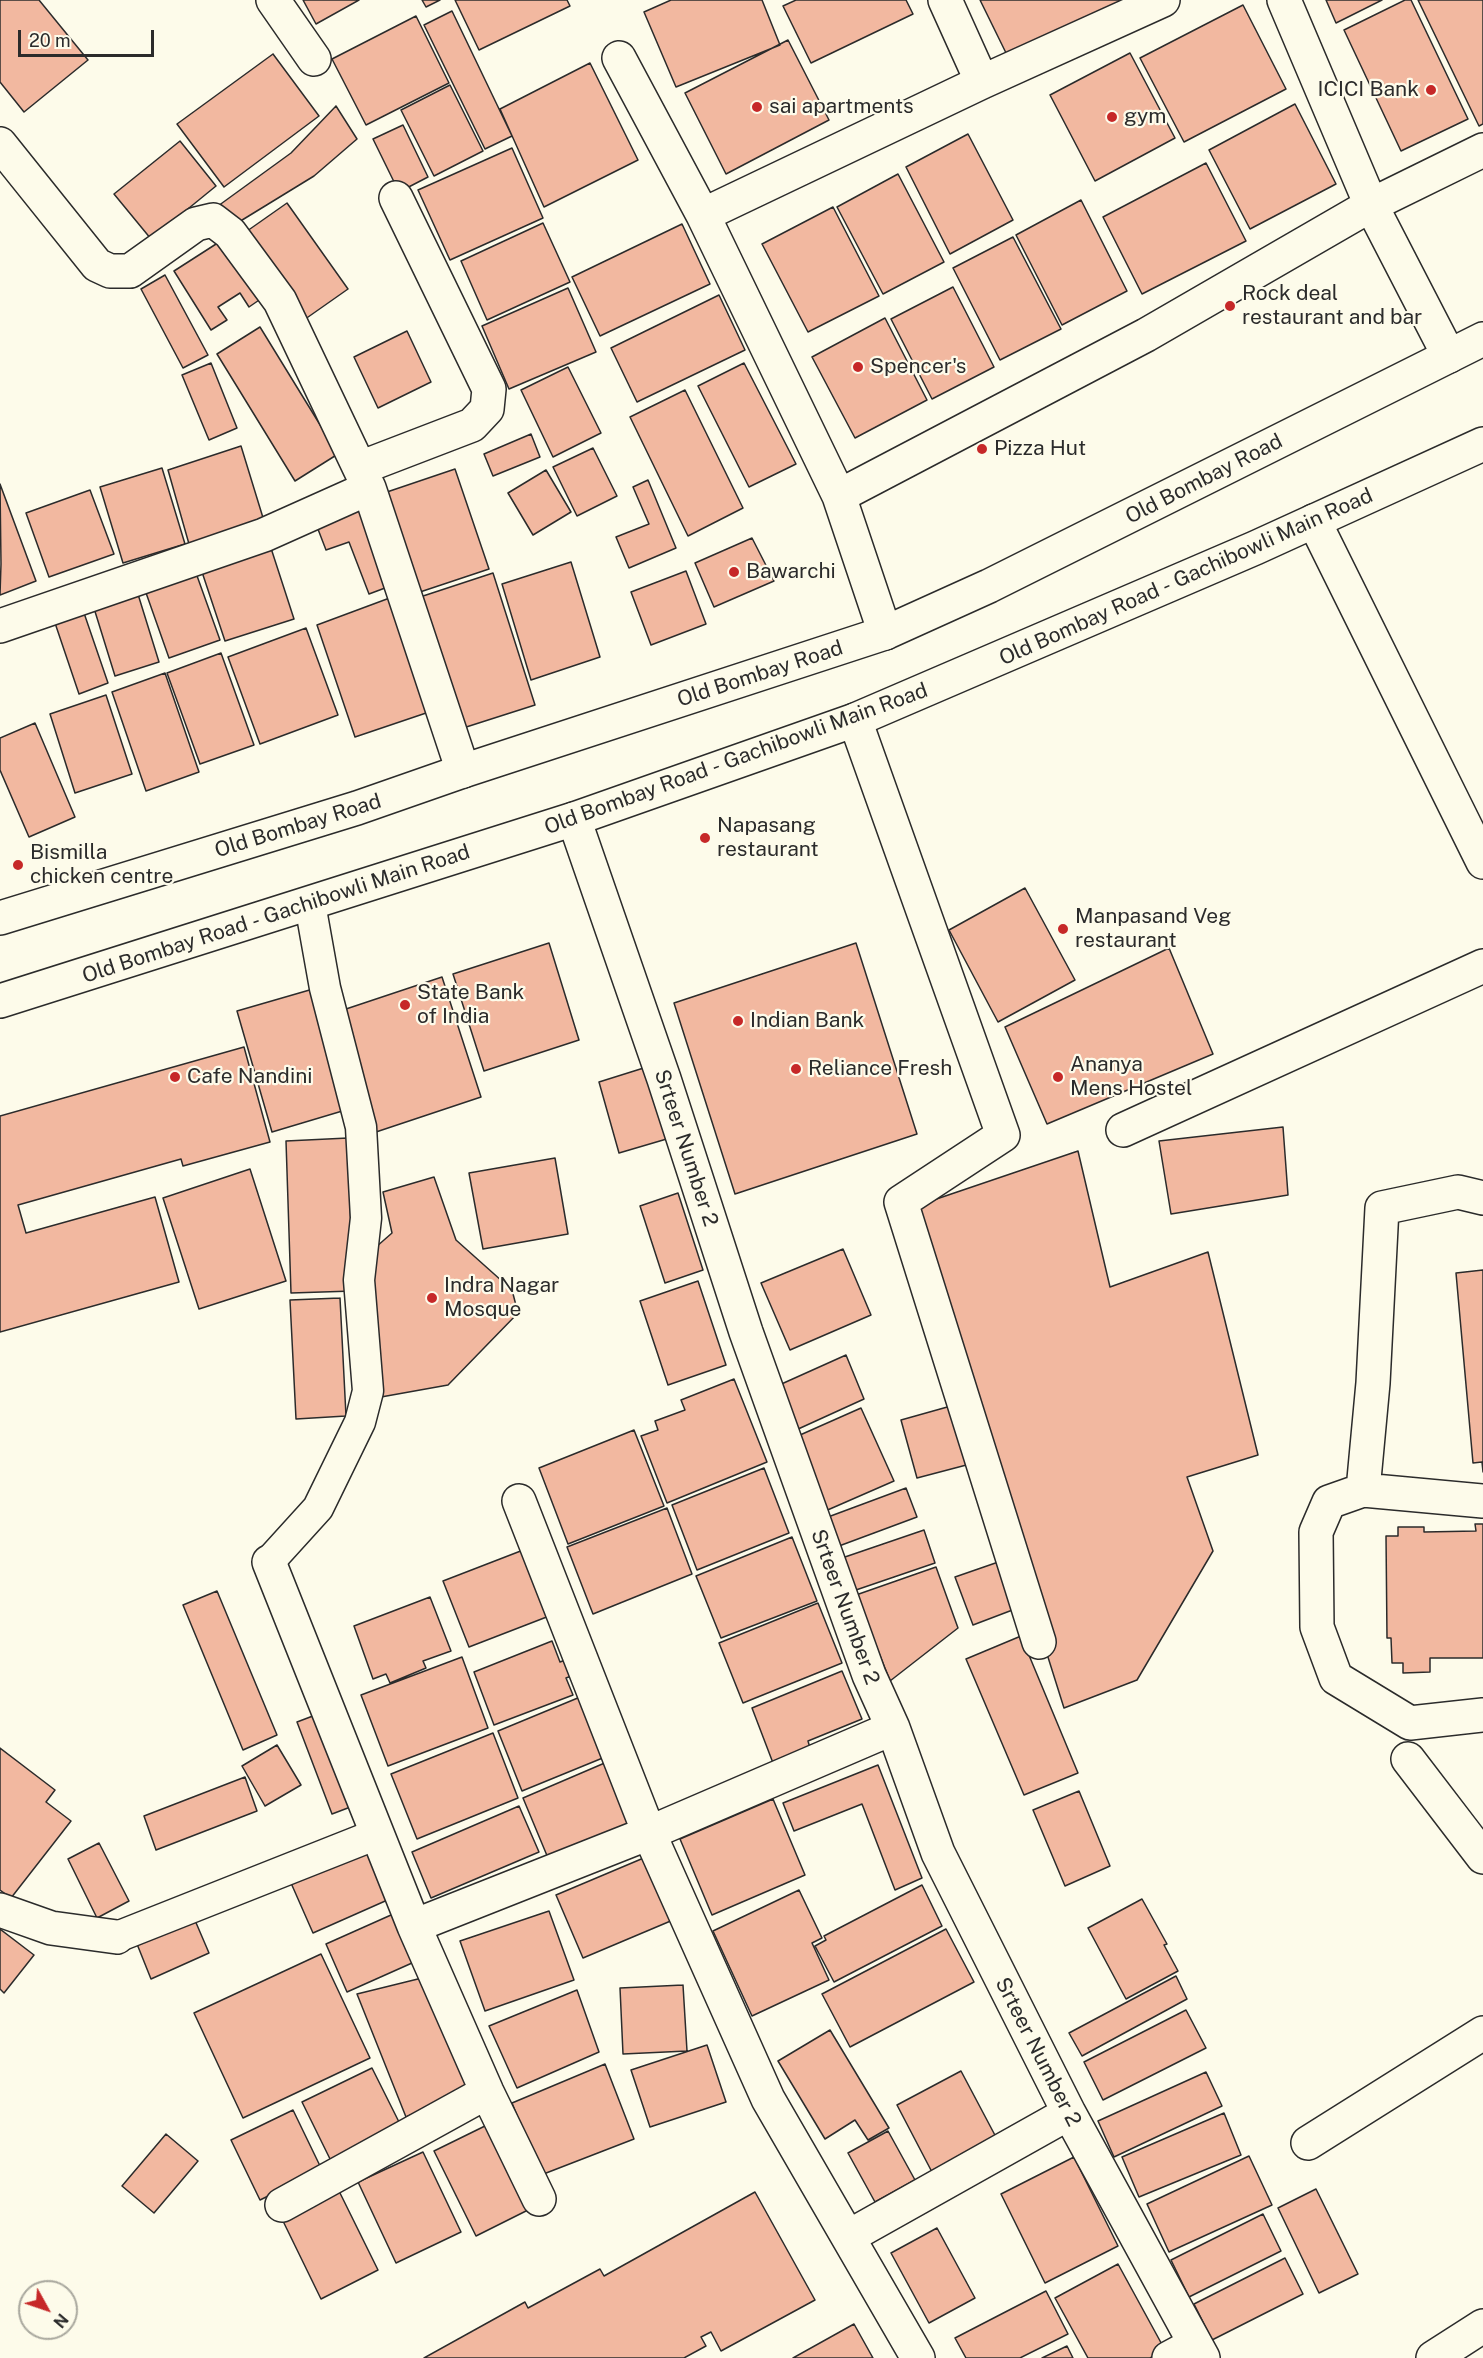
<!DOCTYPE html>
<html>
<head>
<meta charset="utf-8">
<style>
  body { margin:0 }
  #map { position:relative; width:1483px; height:2358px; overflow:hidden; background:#fdfbea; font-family:"Public Sans",sans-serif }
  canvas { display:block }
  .north { position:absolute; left:18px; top:2280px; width:60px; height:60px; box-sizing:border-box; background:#fdfbea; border:2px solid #a9a89e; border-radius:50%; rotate:130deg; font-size:16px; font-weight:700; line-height:24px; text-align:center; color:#2b2b2b }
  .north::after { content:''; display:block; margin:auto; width:21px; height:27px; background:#c62828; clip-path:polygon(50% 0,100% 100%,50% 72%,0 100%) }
  .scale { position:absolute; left:18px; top:30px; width:136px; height:27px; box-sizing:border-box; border:3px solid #2b2b2b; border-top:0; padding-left:8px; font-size:18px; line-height:21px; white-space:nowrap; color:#2b2b2b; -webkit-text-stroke:4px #fdfbea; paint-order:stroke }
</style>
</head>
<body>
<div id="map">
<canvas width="1483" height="2358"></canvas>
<div class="north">N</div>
<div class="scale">20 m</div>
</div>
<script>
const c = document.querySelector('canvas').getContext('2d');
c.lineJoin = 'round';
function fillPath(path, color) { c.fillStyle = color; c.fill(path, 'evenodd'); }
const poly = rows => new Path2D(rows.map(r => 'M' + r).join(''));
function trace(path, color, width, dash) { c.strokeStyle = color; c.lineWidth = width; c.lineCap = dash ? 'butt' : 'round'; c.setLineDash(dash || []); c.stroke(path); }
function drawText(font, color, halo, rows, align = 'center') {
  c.font = font + ' "Public Sans",sans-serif'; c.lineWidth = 4.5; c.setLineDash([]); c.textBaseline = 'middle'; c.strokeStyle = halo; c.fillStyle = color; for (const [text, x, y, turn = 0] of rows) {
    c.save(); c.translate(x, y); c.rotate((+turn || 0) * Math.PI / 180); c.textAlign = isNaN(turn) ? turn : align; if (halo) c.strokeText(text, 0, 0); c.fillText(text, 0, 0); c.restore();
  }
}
const building = poly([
  [0,0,39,0,88,60,24,112,0,82,0,0],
  [303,0,359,0,316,24,303,0],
  [422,0,440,0,426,7,422,0],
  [455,0,567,0,570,6,479,50,455,0],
  [671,0,762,0,780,45,676,87,644,12,671,0],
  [796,0,906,0,913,14,811,63,783,6,796,0],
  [980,0,1119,0,1120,3,1008,57,980,0],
  [1326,0,1382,0,1336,23,1326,0],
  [1405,0,1411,0,1468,119,1401,151,1344,30,1405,0],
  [1418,0,1483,0,1483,124,1479,126,1418,0],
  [1243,5,1286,89,1184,142,1140,58,1243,5],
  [452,11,512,136,485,149,424,25,452,11],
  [416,16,449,83,366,125,332,59,416,16],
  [788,40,829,120,726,174,685,93,788,40],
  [1130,53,1175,138,1095,181,1050,95,1130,53],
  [273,54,319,116,224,187,177,124,273,54],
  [590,63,638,160,544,207,500,109,590,63],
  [450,85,483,151,434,176,401,110,450,85],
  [1295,104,1336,184,1250,229,1209,150,1295,104],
  [336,106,357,139,314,176,234,225,218,206,291,153,336,106],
  [403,125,428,177,399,192,373,139,403,125],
  [968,134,1013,220,950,254,906,167,968,134],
  [180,141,216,186,151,239,114,194,180,141],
  [512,148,543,218,450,260,418,190,512,148],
  [1206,163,1246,241,1142,294,1103,217,1206,163],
  [898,174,944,262,883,294,837,207,898,174],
  [1081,200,1127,291,1062,325,1016,235,1081,200],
  [287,203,348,289,301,322,240,236,287,203],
  [833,207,879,296,808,332,762,244,833,207],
  [543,223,570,282,487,320,461,261,543,223],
  [682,224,710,284,600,336,572,277,682,224],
  [227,237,265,296,249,307,240,293,218,307,227,320,211,330,174,271,227,237],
  [1013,237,1061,329,1000,360,953,268,1013,237],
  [165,275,208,355,183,368,141,289,165,275],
  [953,287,994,367,932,399,891,319,953,287],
  [568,288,596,352,509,389,482,326,568,288],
  [719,295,745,350,637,402,611,348,719,295],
  [885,318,927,400,855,438,812,357,885,318],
  [260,327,338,454,295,481,217,354,260,327],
  [407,331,431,382,378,408,354,357,407,331],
  [211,363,237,428,209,440,182,375,211,363],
  [744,363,796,464,749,487,698,386,744,363],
  [568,367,601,433,553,457,521,390,568,367],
  [685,390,743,508,688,536,630,417,685,390],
  [531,434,540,457,493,476,484,454,531,434],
  [241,446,264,521,189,544,168,470,241,446],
  [593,448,617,496,577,516,553,467,593,448],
  [162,468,185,544,123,563,100,487,162,468],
  [455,469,489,569,417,593,384,493,455,469],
  [546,470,571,512,533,535,508,493,546,470],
  [648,480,676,548,629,568,616,537,649,524,633,487,648,480],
  [0,484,36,581,0,595,1,564,0,484],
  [90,490,114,554,49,577,26,513,90,490],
  [364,506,393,585,369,594,349,542,326,550,316,524,364,506],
  [752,538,774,581,714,607,695,563,752,538],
  [269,542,294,619,225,641,200,566,269,542],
  [571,562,600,657,531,680,502,584,571,562],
  [686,571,706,624,651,645,631,592,686,571],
  [196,573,220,640,169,658,145,590,196,573],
  [493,573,535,705,460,729,417,598,493,573],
  [137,591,159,662,115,676,93,605,137,591],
  [395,596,435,710,355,737,317,625,395,596],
  [84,613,108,683,79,694,55,623,84,613],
  [306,628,338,715,260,744,228,657,306,628],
  [221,653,254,745,200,764,167,673,221,653],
  [165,673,199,772,146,791,112,692,165,673],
  [106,695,132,774,75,793,50,714,106,695],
  [35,723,75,817,29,837,0,770,0,738,35,723],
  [1025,888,1075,980,998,1022,949,930,1025,888],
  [549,943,579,1040,484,1071,453,974,549,943],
  [856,943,917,1134,735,1194,674,1003,856,943],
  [1169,948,1213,1054,1047,1124,1005,1027,1169,948],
  [442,977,481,1097,373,1133,334,1013,442,977],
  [313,989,349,1109,272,1132,237,1011,313,989],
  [244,1047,270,1142,183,1166,181,1159,18,1205,26,1233,155,1197,179,1282,0,1332,0,1116,244,1047],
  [650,1066,670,1138,619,1153,599,1082,650,1066],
  [1283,1127,1288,1195,1171,1214,1159,1141,1283,1127],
  [348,1138,353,1291,291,1293,286,1141,348,1138],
  [1078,1151,1110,1287,1208,1252,1258,1455,1187,1477,1213,1551,1137,1680,1064,1708,907,1209,1078,1151],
  [555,1158,568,1234,483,1249,469,1173,555,1158],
  [250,1169,286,1281,199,1309,163,1198,250,1169],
  [434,1177,456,1240,512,1290,518,1313,448,1385,381,1397,368,1254,392,1233,383,1192,434,1177],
  [678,1193,703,1270,665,1283,640,1206,678,1193],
  [843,1249,871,1315,790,1350,761,1283,843,1249],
  [1483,1270,1483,1472,1482,1462,1473,1463,1456,1273,1483,1270],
  [698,1281,726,1365,668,1385,640,1301,698,1281],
  [340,1298,346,1416,296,1419,290,1300,340,1298],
  [846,1355,864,1399,796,1430,777,1386,846,1355],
  [734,1379,767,1462,667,1503,641,1436,658,1430,655,1421,685,1410,681,1400,734,1379],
  [958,1404,974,1463,917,1478,901,1420,958,1404],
  [861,1408,894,1481,823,1512,791,1439,861,1408],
  [634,1430,664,1506,568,1544,539,1468,634,1430],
  [764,1468,789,1533,697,1570,672,1505,764,1468],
  [906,1488,917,1517,839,1546,828,1517,906,1488],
  [667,1508,692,1574,593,1614,567,1547,667,1508],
  [1475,1524,1483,1524,1483,1658,1430,1658,1430,1672,1403,1673,1403,1663,1392,1663,1391,1638,1387,1638,1386,1536,1398,1536,1398,1527,1424,1527,1424,1532,1476,1531,1475,1524],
  [924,1530,935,1563,853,1591,842,1558,924,1530],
  [792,1537,817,1601,721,1638,696,1576,792,1537],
  [531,1547,557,1613,469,1647,443,1581,531,1547],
  [1007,1559,1023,1606,973,1625,955,1577,1007,1559],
  [936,1567,958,1628,890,1681,856,1595,936,1567],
  [217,1591,277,1735,243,1750,183,1605,217,1591],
  [430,1597,451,1651,423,1661,426,1668,390,1683,386,1674,373,1679,354,1626,430,1597],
  [818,1603,842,1663,743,1703,719,1643,818,1603],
  [1021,1636,1078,1773,1024,1795,966,1659,1021,1636],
  [552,1641,560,1662,568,1659,574,1675,566,1678,573,1695,494,1725,474,1672,552,1641],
  [462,1657,488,1728,388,1766,361,1695,462,1657],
  [842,1671,862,1719,808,1741,810,1748,773,1763,752,1708,842,1671],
  [585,1695,610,1755,522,1791,498,1731,585,1695],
  [326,1711,361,1803,332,1814,297,1722,326,1711],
  [493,1733,518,1798,417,1839,391,1774,493,1733],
  [277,1745,301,1785,265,1806,242,1766,277,1745],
  [0,1748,55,1790,46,1802,71,1821,11,1898,0,1890,0,1748],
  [607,1762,632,1822,548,1858,523,1798,607,1762],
  [878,1765,922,1878,895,1890,862,1804,794,1831,783,1803,878,1765],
  [245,1777,257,1811,156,1850,144,1816,245,1777],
  [1079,1791,1110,1866,1065,1886,1033,1810,1079,1791],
  [773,1799,805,1875,712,1915,680,1839,773,1799],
  [519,1806,539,1852,431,1898,412,1852,519,1806],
  [99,1843,129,1901,97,1918,68,1859,99,1843],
  [370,1848,392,1898,313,1933,291,1883,370,1848],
  [646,1857,673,1920,583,1958,556,1895,646,1857],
  [922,1885,942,1926,834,1982,815,1946,826,1940,824,1936,922,1885],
  [799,1890,822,1938,812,1943,829,1980,752,2016,713,1931,799,1890],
  [1142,1899,1167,1944,1164,1945,1178,1971,1126,1999,1088,1928,1142,1899],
  [400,1911,421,1959,347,1992,326,1944,400,1911],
  [549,1911,574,1980,485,2011,460,1941,549,1911],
  [194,1918,209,1953,151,1979,137,1944,194,1918],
  [0,1929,34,1955,4,1993,0,1989,0,1929],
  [946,1929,974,1982,850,2047,822,1994,946,1929],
  [321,1954,370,2058,243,2118,194,2013,321,1954],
  [1176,1976,1187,1999,1082,2056,1069,2033,1176,1976],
  [426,1977,473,2087,406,2117,357,1994,426,1977],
  [683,1985,687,2051,623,2054,620,1988,683,1985],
  [577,1990,599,2052,517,2088,489,2026,577,1990],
  [1186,2010,1206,2048,1103,2100,1084,2062,1186,2010],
  [830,2030,889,2128,868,2140,855,2120,825,2139,778,2061,830,2030],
  [707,2045,726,2102,650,2127,631,2070,707,2045],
  [605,2064,634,2139,541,2175,512,2103,605,2064],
  [372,2068,402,2128,332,2163,302,2102,372,2068],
  [961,2071,997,2139,933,2174,897,2105,961,2071],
  [1206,2072,1222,2106,1114,2157,1098,2121,1206,2072],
  [293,2110,322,2170,260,2200,231,2140,293,2110],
  [1224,2113,1241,2155,1139,2197,1122,2157,1224,2113],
  [487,2125,528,2210,476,2236,434,2151,487,2125],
  [888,2131,915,2180,875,2202,848,2153,888,2131],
  [166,2134,198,2161,154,2213,122,2186,166,2134],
  [423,2152,461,2232,396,2263,358,2182,423,2152],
  [1249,2156,1272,2205,1169,2252,1147,2204,1249,2156],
  [1074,2157,1118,2246,1045,2283,1001,2194,1074,2157],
  [1316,2189,1358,2274,1319,2293,1278,2208,1316,2189],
  [339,2191,378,2270,321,2299,282,2219,339,2191],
  [755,2192,815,2300,721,2351,711,2332,701,2337,706,2346,684,2358,424,2358,525,2302,528,2308,600,2269,604,2276,755,2192],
  [1263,2214,1281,2251,1189,2297,1171,2260,1263,2214],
  [937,2228,975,2298,929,2323,891,2253,937,2228],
  [1285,2258,1303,2294,1212,2340,1194,2304,1285,2258],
  [1118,2264,1165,2350,1150,2358,1088,2358,1055,2298,1118,2264],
  [1046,2291,1068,2334,1020,2358,966,2358,955,2338,1046,2291],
  [854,2324,873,2358,793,2358,854,2324],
  [1067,2346,1073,2358,1042,2358,1067,2346]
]);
fillPath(building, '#f2b8a0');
trace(building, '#2b2b2b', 1.5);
const pedestrian = poly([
  [269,1562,318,1508,360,1422,368,1391,359,1280,366,1218,361,1127,325,988,310,904],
  [117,1937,377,1834]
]);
const minor = poly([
  [273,0,314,59],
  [945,0,982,82],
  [1284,0,1371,205,1449,356],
  [619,58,703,215,839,496,885,633],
  [0,144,97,265,110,271,130,271,196,224,213,220,230,233,280,301,369,488,264,535,0,626],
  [703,215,982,82,1163,0],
  [360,468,472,425,487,409,489,389,396,198],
  [369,488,463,771],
  [839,496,1146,335,1371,205,1483,150],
  [1314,521,1483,862],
  [855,720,1003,1135,901,1202,1039,1642],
  [574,819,664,1079,746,1332,869,1675,893,1728,938,1853,1069,2113,1203,2358],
  [1123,1130,1483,966],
  [1483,1198,1458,1192,1382,1208,1373,1383,1363,1490,1329,1502,1316,1532,1317,1627,1336,1678,1410,1723,1483,1715],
  [1363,1490,1483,1501],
  [519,1501,649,1833,768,2099,918,2358],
  [269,1562,414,1926],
  [1408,1759,1483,1857],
  [0,1910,51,1928,117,1937],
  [1308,2143,1483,2033],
  [539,2199,487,2092,414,1926,649,1833,893,1728],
  [282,2205,487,2092],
  [848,2237,1069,2113],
  [1169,2358,1195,2344],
  [1433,2358,1483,2326]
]);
const primary = poly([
  [0,918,357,808,463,771,885,633,989,586,1483,339],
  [0,1001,574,819,855,720,1255,548,1483,444]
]);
trace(pedestrian, '#2b2b2b', 33);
trace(minor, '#2b2b2b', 36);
trace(primary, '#2b2b2b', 36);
trace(pedestrian, '#fdfbea', 30);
trace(minor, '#fdfbea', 33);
trace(primary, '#fdfbea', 33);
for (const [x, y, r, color] of [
  [1431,90,6,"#c62828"],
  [757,107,6,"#c62828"],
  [1112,117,6,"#c62828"],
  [1230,306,6,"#c62828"],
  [858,367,6,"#c62828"],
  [982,449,6,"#c62828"],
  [734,572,6,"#c62828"],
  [705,838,6,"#c62828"],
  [18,865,6,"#c62828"],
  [1063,929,6,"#c62828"],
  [405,1005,6,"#c62828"],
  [738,1021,6,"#c62828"],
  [796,1069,6,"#c62828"],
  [175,1077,6,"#c62828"],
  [1058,1077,6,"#c62828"],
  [432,1298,6,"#c62828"]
]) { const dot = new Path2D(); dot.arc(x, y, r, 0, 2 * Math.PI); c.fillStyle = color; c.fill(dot); trace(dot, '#fdfbea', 2); }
drawText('21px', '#2b2b2b', '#fdfbea', [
  ["ICICI Bank",1419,90,"right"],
  ["sai apartments",769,107],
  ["gym",1124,117],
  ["Rock deal",1242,294],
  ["restaurant and bar",1242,318],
  ["Spencer's",870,367],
  ["Pizza Hut",994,449],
  ["Bawarchi",746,572],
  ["Napasang",717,826],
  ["restaurant",717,850],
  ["Bismilla",30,853],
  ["chicken centre",30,877],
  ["Manpasand Veg",1075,917],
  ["restaurant",1075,941],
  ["State Bank",417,993],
  ["of India",417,1017],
  ["Indian Bank",750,1021],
  ["Ananya",1070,1065],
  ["Mens Hostel",1070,1089],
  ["Reliance Fresh",808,1069],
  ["Cafe Nandini",187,1077],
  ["Indra Nagar",444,1286],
  ["Mosque",444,1310]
], 'left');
drawText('21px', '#2b2b2b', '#fdfbea', [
  ["Old Bombay Road",1204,479,-27],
  ["Old Bombay Road - Gachibowli Main Road",1186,577,-24],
  ["Old Bombay Road",760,674,-18],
  ["Old Bombay Road - Gachibowli Main Road",736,759,-20],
  ["Old Bombay Road",298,826,-17],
  ["Old Bombay Road - Gachibowli Main Road",276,914,-18],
  ["Srteer Number 2",686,1148,72],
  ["Srteer Number 2",845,1607,70],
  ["Srteer Number 2",1038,2052,63]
]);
</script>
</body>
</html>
